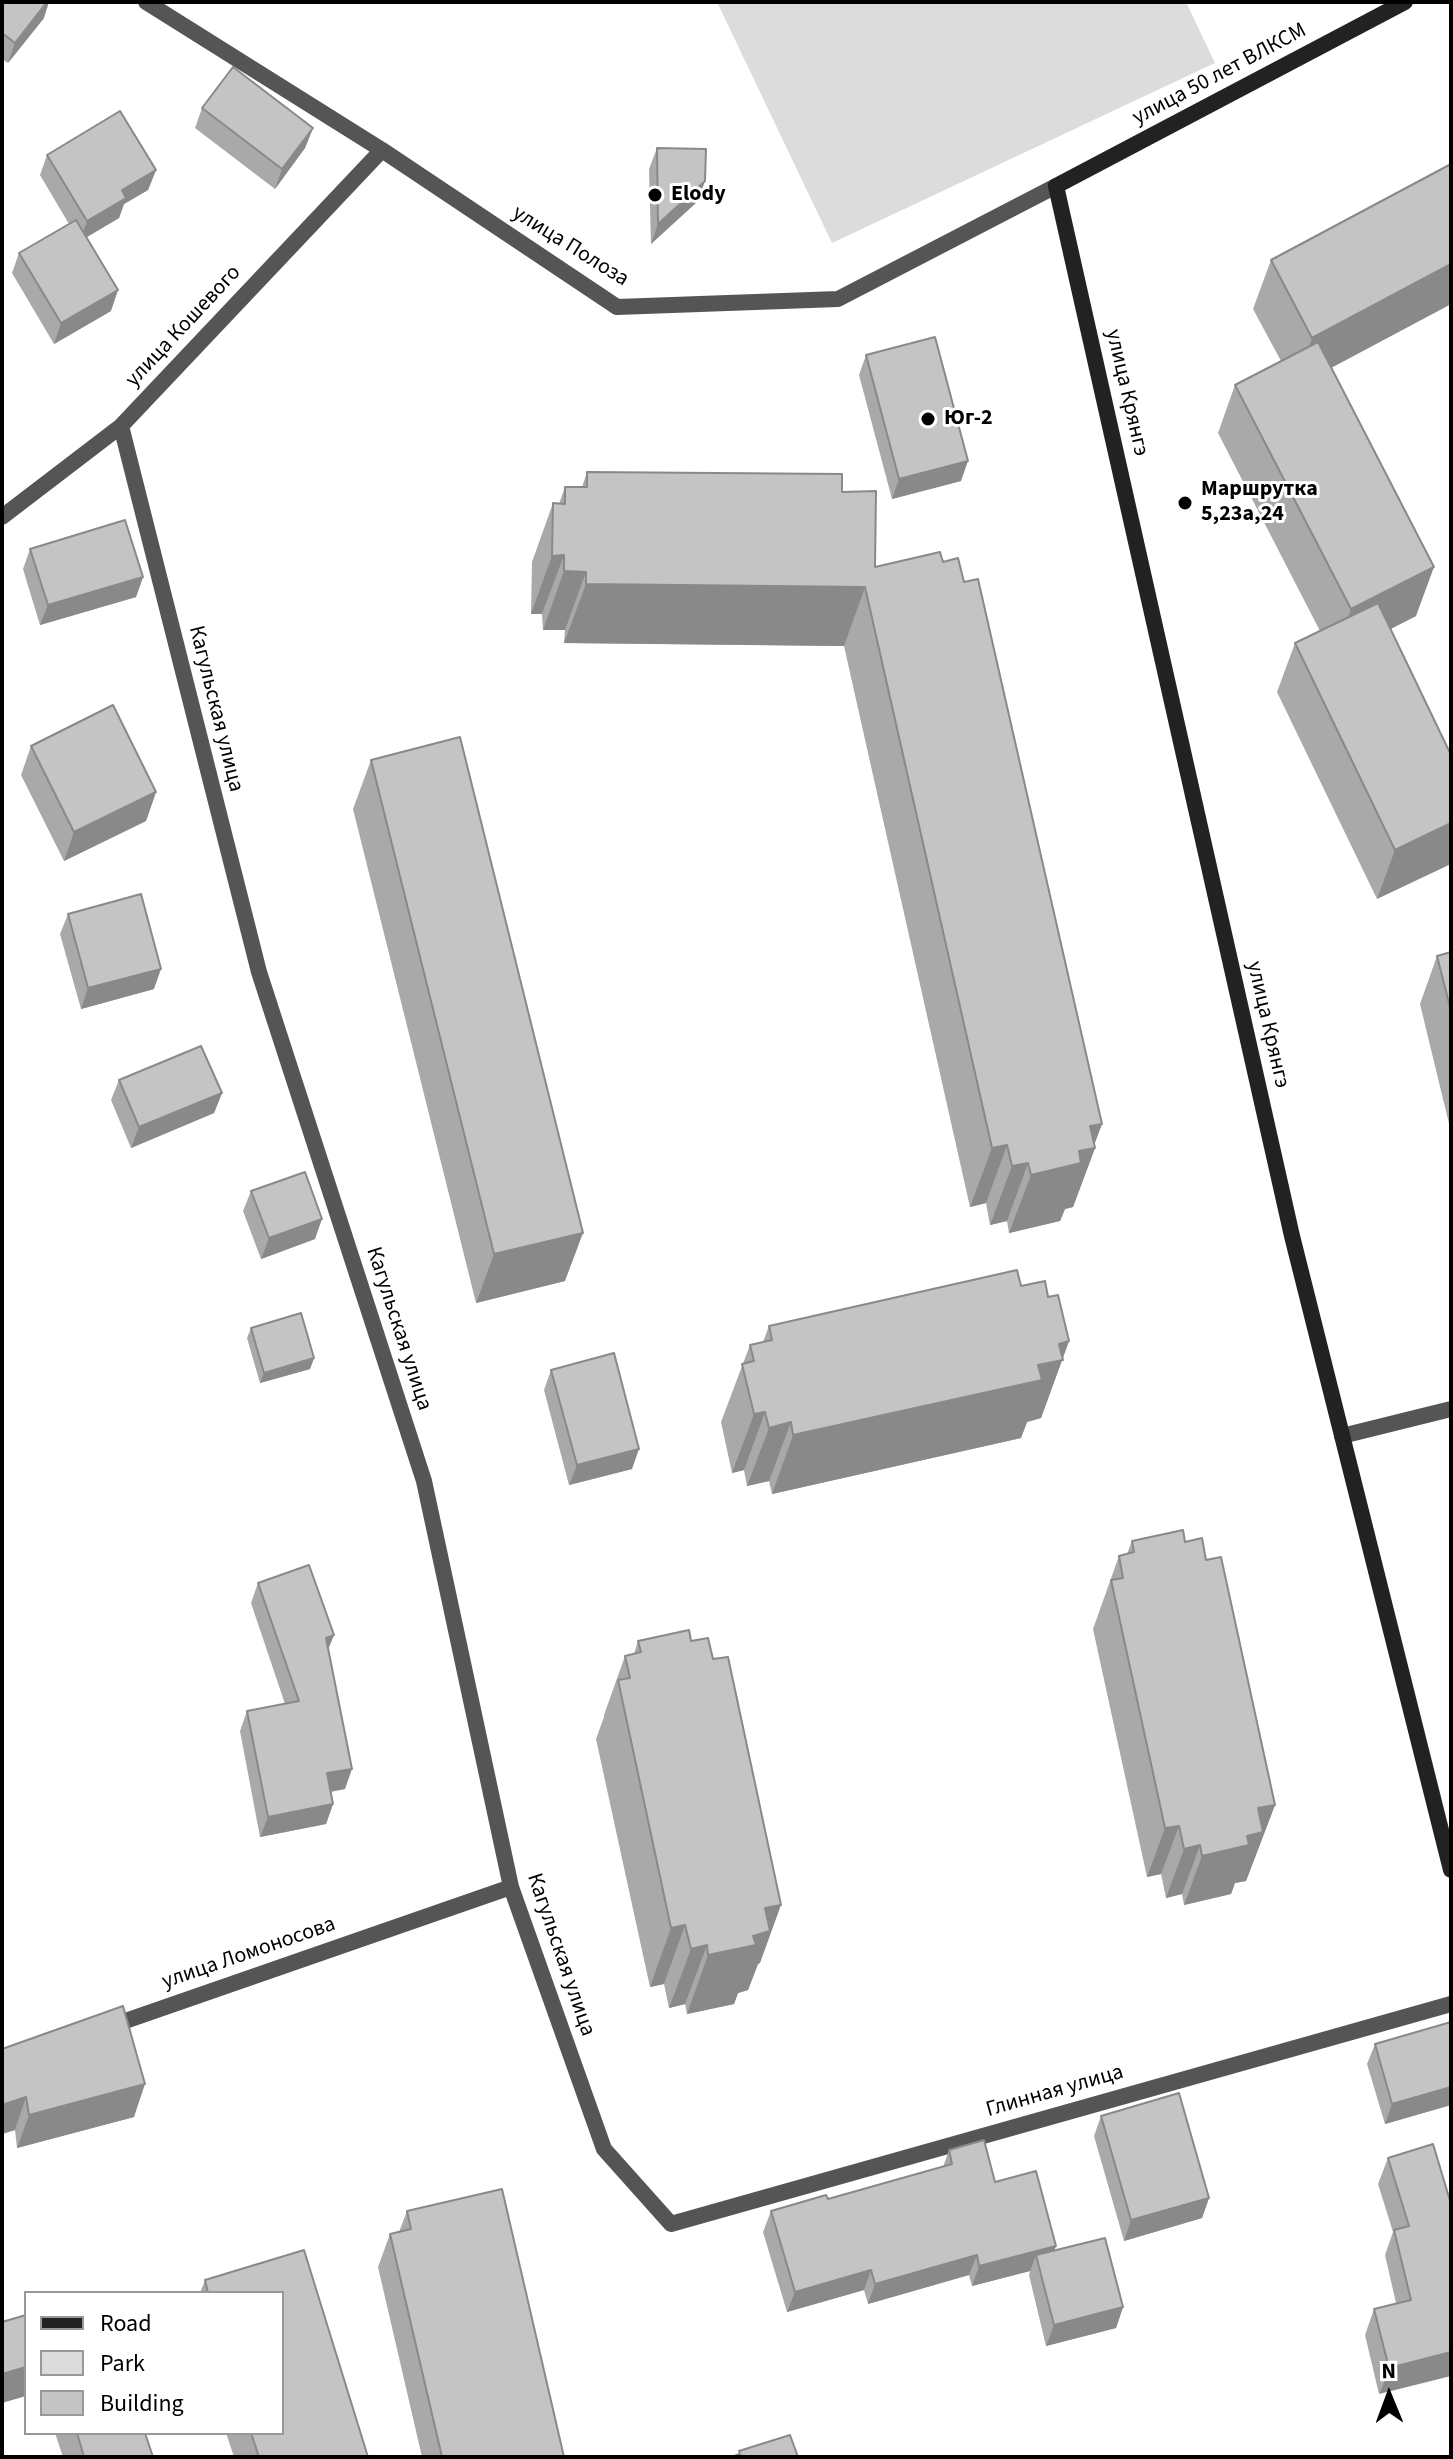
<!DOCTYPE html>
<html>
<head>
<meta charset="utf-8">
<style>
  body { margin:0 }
  #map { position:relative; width:1453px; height:2459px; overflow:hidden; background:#fff; font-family:"Source Sans 3",sans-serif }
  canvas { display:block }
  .frame { position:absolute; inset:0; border:4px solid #000; pointer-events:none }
  .legend { position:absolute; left:24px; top:2291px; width:260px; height:144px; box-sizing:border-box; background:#fff; border:2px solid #999; margin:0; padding:10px 14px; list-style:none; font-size:24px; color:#000 }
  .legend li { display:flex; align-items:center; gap:16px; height:40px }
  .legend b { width:40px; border:2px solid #999 }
  .north { position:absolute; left:1349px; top:2355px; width:80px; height:80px; -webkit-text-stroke:6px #fff; paint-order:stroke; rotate:359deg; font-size:22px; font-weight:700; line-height:32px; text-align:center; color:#000 }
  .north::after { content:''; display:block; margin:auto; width:28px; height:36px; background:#000; clip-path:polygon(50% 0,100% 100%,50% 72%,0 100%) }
</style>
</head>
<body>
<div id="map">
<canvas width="1453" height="2459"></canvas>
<div class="frame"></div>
<ul class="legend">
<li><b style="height:10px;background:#222"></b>Road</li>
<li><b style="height:22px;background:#dcdcdc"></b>Park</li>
<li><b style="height:22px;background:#c4c4c4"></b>Building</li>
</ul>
<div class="north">N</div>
</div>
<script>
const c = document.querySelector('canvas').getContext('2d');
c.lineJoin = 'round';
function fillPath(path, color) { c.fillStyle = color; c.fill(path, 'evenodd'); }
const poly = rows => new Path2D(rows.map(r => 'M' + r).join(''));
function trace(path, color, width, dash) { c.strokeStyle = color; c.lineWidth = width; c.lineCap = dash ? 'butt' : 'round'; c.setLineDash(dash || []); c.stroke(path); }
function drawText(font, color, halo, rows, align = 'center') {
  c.font = font + ' "Source Sans 3",sans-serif'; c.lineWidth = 6; c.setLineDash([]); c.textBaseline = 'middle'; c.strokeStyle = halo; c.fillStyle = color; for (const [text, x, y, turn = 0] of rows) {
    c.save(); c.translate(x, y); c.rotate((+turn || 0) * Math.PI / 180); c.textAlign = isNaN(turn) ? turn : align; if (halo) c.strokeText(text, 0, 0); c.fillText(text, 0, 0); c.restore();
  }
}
fillPath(poly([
  [717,2,1186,2,1215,63,832,243]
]), '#dcdcdc');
trace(poly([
  [146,2,382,150,617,307,838,299,1056,186],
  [121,426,259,972,424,1481,511,1887,604,2149,671,2224,1451,2004],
  [2,517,121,426,382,150],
  [1342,1436,1451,1409],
  [108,2027,511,1887]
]), '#555', 16);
trace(poly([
  [1405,2,1056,186,1292,1236,1451,1870]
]), '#222', 16);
fillPath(poly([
  [2,2,44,18,8,63,2,59],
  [202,108,313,128,305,148,275,189,195,128],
  [657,148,698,201,651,244,649,169],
  [47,155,156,170,148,190,124,204,119,218,87,237,111,311,54,344,12,273,19,253,69,224,40,175],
  [1451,164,1451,304,1331,368,1416,616,1390,629,1451,755,1377,899,1277,692,1295,643,1320,631,1218,433,1235,385,1281,361,1253,309,1271,260],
  [866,355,961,481,892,499,859,375],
  [587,472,842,492,875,567,1102,1124,1094,1144,1095,1148,1073,1207,1065,1209,1060,1221,1009,1233,1007,1221,990,1225,986,1203,970,1207,844,646,564,643,565,630,543,630,542,614,531,614,532,562,553,503,559,504,565,487,582,487],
  [30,549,143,577,136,597,40,625,23,569],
  [31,746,156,792,146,821,64,861,21,775],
  [371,760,565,1281,476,1303,353,809],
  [68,914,154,989,81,1009,60,934],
  [1451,952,1451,1132,1420,1004,1437,956],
  [119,1080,222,1093,214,1113,131,1148,111,1100],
  [251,1191,315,1239,261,1259,243,1211],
  [1048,1297,1069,1341,1041,1418,1027,1422,1021,1438,772,1494,769,1481,747,1486,744,1470,732,1473,721,1422,750,1345,763,1342,769,1326],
  [251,1328,314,1358,310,1369,260,1383,247,1338],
  [551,1370,632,1469,569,1485,544,1390],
  [1132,1541,1185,1542,1206,1560,1275,1805,1246,1881,1235,1883,1231,1894,1184,1905,1182,1894,1166,1898,1161,1874,1147,1877,1093,1629,1119,1556,1127,1554],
  [258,1583,328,1650,345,1789,331,1792,333,1804,326,1824,260,1837,240,1731,247,1711,285,1704,251,1603],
  [638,1641,760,1963,758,1964,748,1990,738,1993,734,2004,687,2014,685,2004,669,2008,664,1984,650,1987,596,1739,604,1717,604,1715,625,1656,634,1654],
  [1451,2022,1451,2105,1385,2124,1367,2064,1375,2044],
  [2,2049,134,2117,17,2148,15,2130,2,2134],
  [1101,2116,1209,2198,1202,2218,1124,2241,1094,2136],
  [949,2150,995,2182,1056,2246,1054,2251,1123,2307,1116,2328,1046,2346,1029,2275,1030,2271,972,2286,969,2275,868,2304,864,2290,787,2312,763,2232,771,2211,828,2199,943,2167],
  [1388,2158,1451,2204,1379,2394,1365,2335,1374,2309,1396,2303,1385,2255,1393,2232,1378,2184],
  [407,2211,564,2457,422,2457,378,2267,390,2234,399,2232],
  [304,2250,368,2457,234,2457,226,2433,282,2433,282,2293,200,2293,205,2280],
  [55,2433,145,2433,153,2457,63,2457]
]), '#a9a9a9');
fillPath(poly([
  [47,2,49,2,44,18,8,63,15,43],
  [306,2,577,2,305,3],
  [313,128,305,148,275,189,282,169],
  [156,170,148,190,124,204,119,218,80,241,87,221,122,190],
  [705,181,698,201,651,244,658,224],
  [1451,264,1451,304,1295,387,1312,338],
  [118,290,111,311,54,344,61,323],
  [968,461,961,481,892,499,899,479],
  [564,555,542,614,531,614,552,556],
  [1434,567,1416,616,1334,658,1351,609],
  [564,571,586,572,565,630,543,630],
  [143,577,136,597,40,625,48,605],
  [586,584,865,587,844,646,564,643],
  [156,792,146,821,64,861,74,832],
  [1451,823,1451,864,1377,899,1395,850],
  [161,969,154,989,81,1009,88,988],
  [222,1093,214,1113,131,1148,139,1127],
  [1102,1124,1093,1148,1095,1148,1073,1207,1065,1209,1060,1221,1009,1233,1031,1175,1090,1126],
  [1007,1145,986,1203,970,1207,992,1148],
  [1028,1163,1007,1221,990,1225,1012,1166],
  [322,1219,315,1239,261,1259,269,1238],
  [583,1233,565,1281,476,1303,494,1254],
  [1069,1341,1041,1418,1027,1422,1021,1438,772,1494,793,1435,1038,1365,1059,1344],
  [314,1358,310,1369,260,1383,264,1373],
  [765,1412,744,1470,732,1473,754,1414],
  [791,1422,769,1481,747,1486,769,1428],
  [639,1449,632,1469,569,1485,577,1465],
  [334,1635,326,1655,326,1638],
  [352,1769,345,1789,320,1793,327,1773],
  [333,1804,326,1824,260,1837,268,1817],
  [1275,1805,1246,1881,1235,1883,1231,1894,1184,1905,1202,1856,1247,1836,1258,1808],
  [1179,1826,1161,1874,1147,1877,1165,1828],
  [1200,1845,1182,1894,1166,1898,1184,1849],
  [781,1905,760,1963,758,1964,748,1990,738,1993,734,2004,687,2014,708,1955,765,1908],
  [685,1925,664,1984,650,1987,671,1928],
  [707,1945,685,2004,669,2008,691,1949],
  [145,2084,134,2117,17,2148,29,2115],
  [1451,2087,1451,2105,1385,2124,1392,2104],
  [26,2097,15,2130,2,2134,2,2105],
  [1209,2198,1202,2218,1124,2241,1131,2220],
  [1056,2246,1048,2266,1036,2255,1030,2271,972,2286,979,2266],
  [977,2255,969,2275,868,2304,875,2284],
  [871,2270,864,2290,787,2312,795,2292],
  [1123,2307,1116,2328,1046,2346,1054,2325],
  [1451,2352,1451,2376,1379,2394,1389,2368],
  [26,2367,26,2396,2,2403,2,2374]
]), '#898989');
const building = poly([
  [2,2,47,2,15,43,2,33,2,2],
  [233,67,313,128,282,169,202,108,233,67],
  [120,111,156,170,122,190,126,198,87,221,47,155,120,111],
  [657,148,706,149,705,181,658,224,657,148],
  [1451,164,1451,264,1312,338,1271,260,1451,164],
  [76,220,118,290,61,323,19,253,76,220],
  [935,337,968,461,899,479,866,355,935,337],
  [1318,342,1434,567,1351,609,1235,385,1318,342],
  [587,472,842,474,842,492,876,491,875,567,940,552,943,562,958,558,964,582,978,579,1102,1124,1090,1126,1095,1148,1079,1151,1081,1163,1031,1175,1028,1163,1012,1166,1007,1145,992,1148,865,587,586,584,586,572,564,571,564,555,552,556,553,503,565,504,565,487,587,487,587,472],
  [125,520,143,577,48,605,30,549,125,520],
  [1378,603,1451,755,1451,823,1395,850,1295,643,1378,603],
  [113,705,156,792,74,832,31,746,113,705],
  [460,737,583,1233,494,1254,371,760,460,737],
  [141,894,161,969,88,988,68,914,141,894],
  [1451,952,1451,1011,1437,956,1451,952],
  [201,1046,222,1093,139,1127,119,1080,201,1046],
  [305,1172,322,1219,269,1238,251,1191,305,1172],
  [1017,1270,1021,1286,1045,1281,1048,1297,1058,1295,1069,1341,1059,1344,1063,1360,1038,1365,1042,1380,793,1435,791,1422,769,1428,765,1412,754,1414,742,1364,754,1361,750,1345,772,1340,769,1326,1017,1270],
  [301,1313,314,1358,264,1373,251,1328,301,1313],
  [614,1353,639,1449,577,1465,551,1370,614,1353],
  [1183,1530,1185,1542,1202,1538,1206,1560,1221,1557,1275,1805,1258,1808,1263,1832,1247,1836,1249,1845,1202,1856,1200,1845,1184,1849,1179,1826,1165,1828,1111,1580,1123,1578,1119,1556,1134,1552,1132,1541,1183,1530],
  [309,1565,334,1635,326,1638,352,1769,327,1773,333,1804,268,1817,247,1711,299,1701,258,1583,309,1565],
  [689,1630,691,1641,708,1638,713,1659,728,1657,781,1905,765,1908,770,1931,753,1936,756,1945,708,1955,707,1945,691,1949,685,1925,671,1928,618,1680,630,1678,625,1656,641,1652,638,1641,689,1630],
  [123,2006,145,2084,29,2115,26,2097,2,2105,2,2049,123,2006],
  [1451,2022,1451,2087,1392,2104,1375,2044,1451,2022],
  [1179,2093,1209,2198,1131,2220,1101,2116,1179,2093],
  [984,2140,995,2182,1036,2171,1056,2246,979,2266,977,2255,875,2284,871,2270,795,2292,771,2211,826,2195,828,2199,952,2164,949,2150,984,2140],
  [1433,2144,1451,2204,1451,2352,1389,2368,1374,2309,1411,2300,1394,2230,1409,2226,1388,2158,1433,2144],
  [502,2189,564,2457,442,2457,390,2234,411,2229,407,2211,502,2189],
  [1105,2238,1123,2307,1054,2325,1036,2255,1105,2238],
  [304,2250,368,2457,259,2457,251,2433,282,2433,282,2293,208,2293,205,2280,304,2250],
  [26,2315,26,2367,2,2374,2,2322,26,2315],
  [77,2433,145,2433,153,2457,84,2457,77,2433],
  [790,2435,798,2457,731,2457,740,2454,739,2451,790,2435]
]);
fillPath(building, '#c4c4c4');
trace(building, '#898989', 2);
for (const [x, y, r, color] of [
  [655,195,8,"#000"],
  [928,419,8,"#000"],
  [1185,503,8,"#000"]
]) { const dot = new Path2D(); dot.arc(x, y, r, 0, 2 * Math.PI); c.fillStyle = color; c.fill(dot); trace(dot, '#fff', 3); }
drawText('22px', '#000', '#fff', [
  ["улица 50 лет ВЛКСМ",1220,75,-28],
  ["улица Полоза",570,247,32],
  ["улица Кошевого",184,327,-47],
  ["улица Крянгэ",1126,393,77],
  ["Кагульская улица",215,709,76],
  ["улица Крянгэ",1267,1025,77],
  ["Кагульская улица",398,1329,72],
  ["улица Ломоносова",249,1954,-19],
  ["Кагульская улица",560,1955,71],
  ["Глинная улица",1055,2092,-16]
]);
drawText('bold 22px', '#000', '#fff', [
  ["Elody",671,195],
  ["Юг-2",944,419],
  ["Маршрутка",1201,490],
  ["5,23а,24",1201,515]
], 'left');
</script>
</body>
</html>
